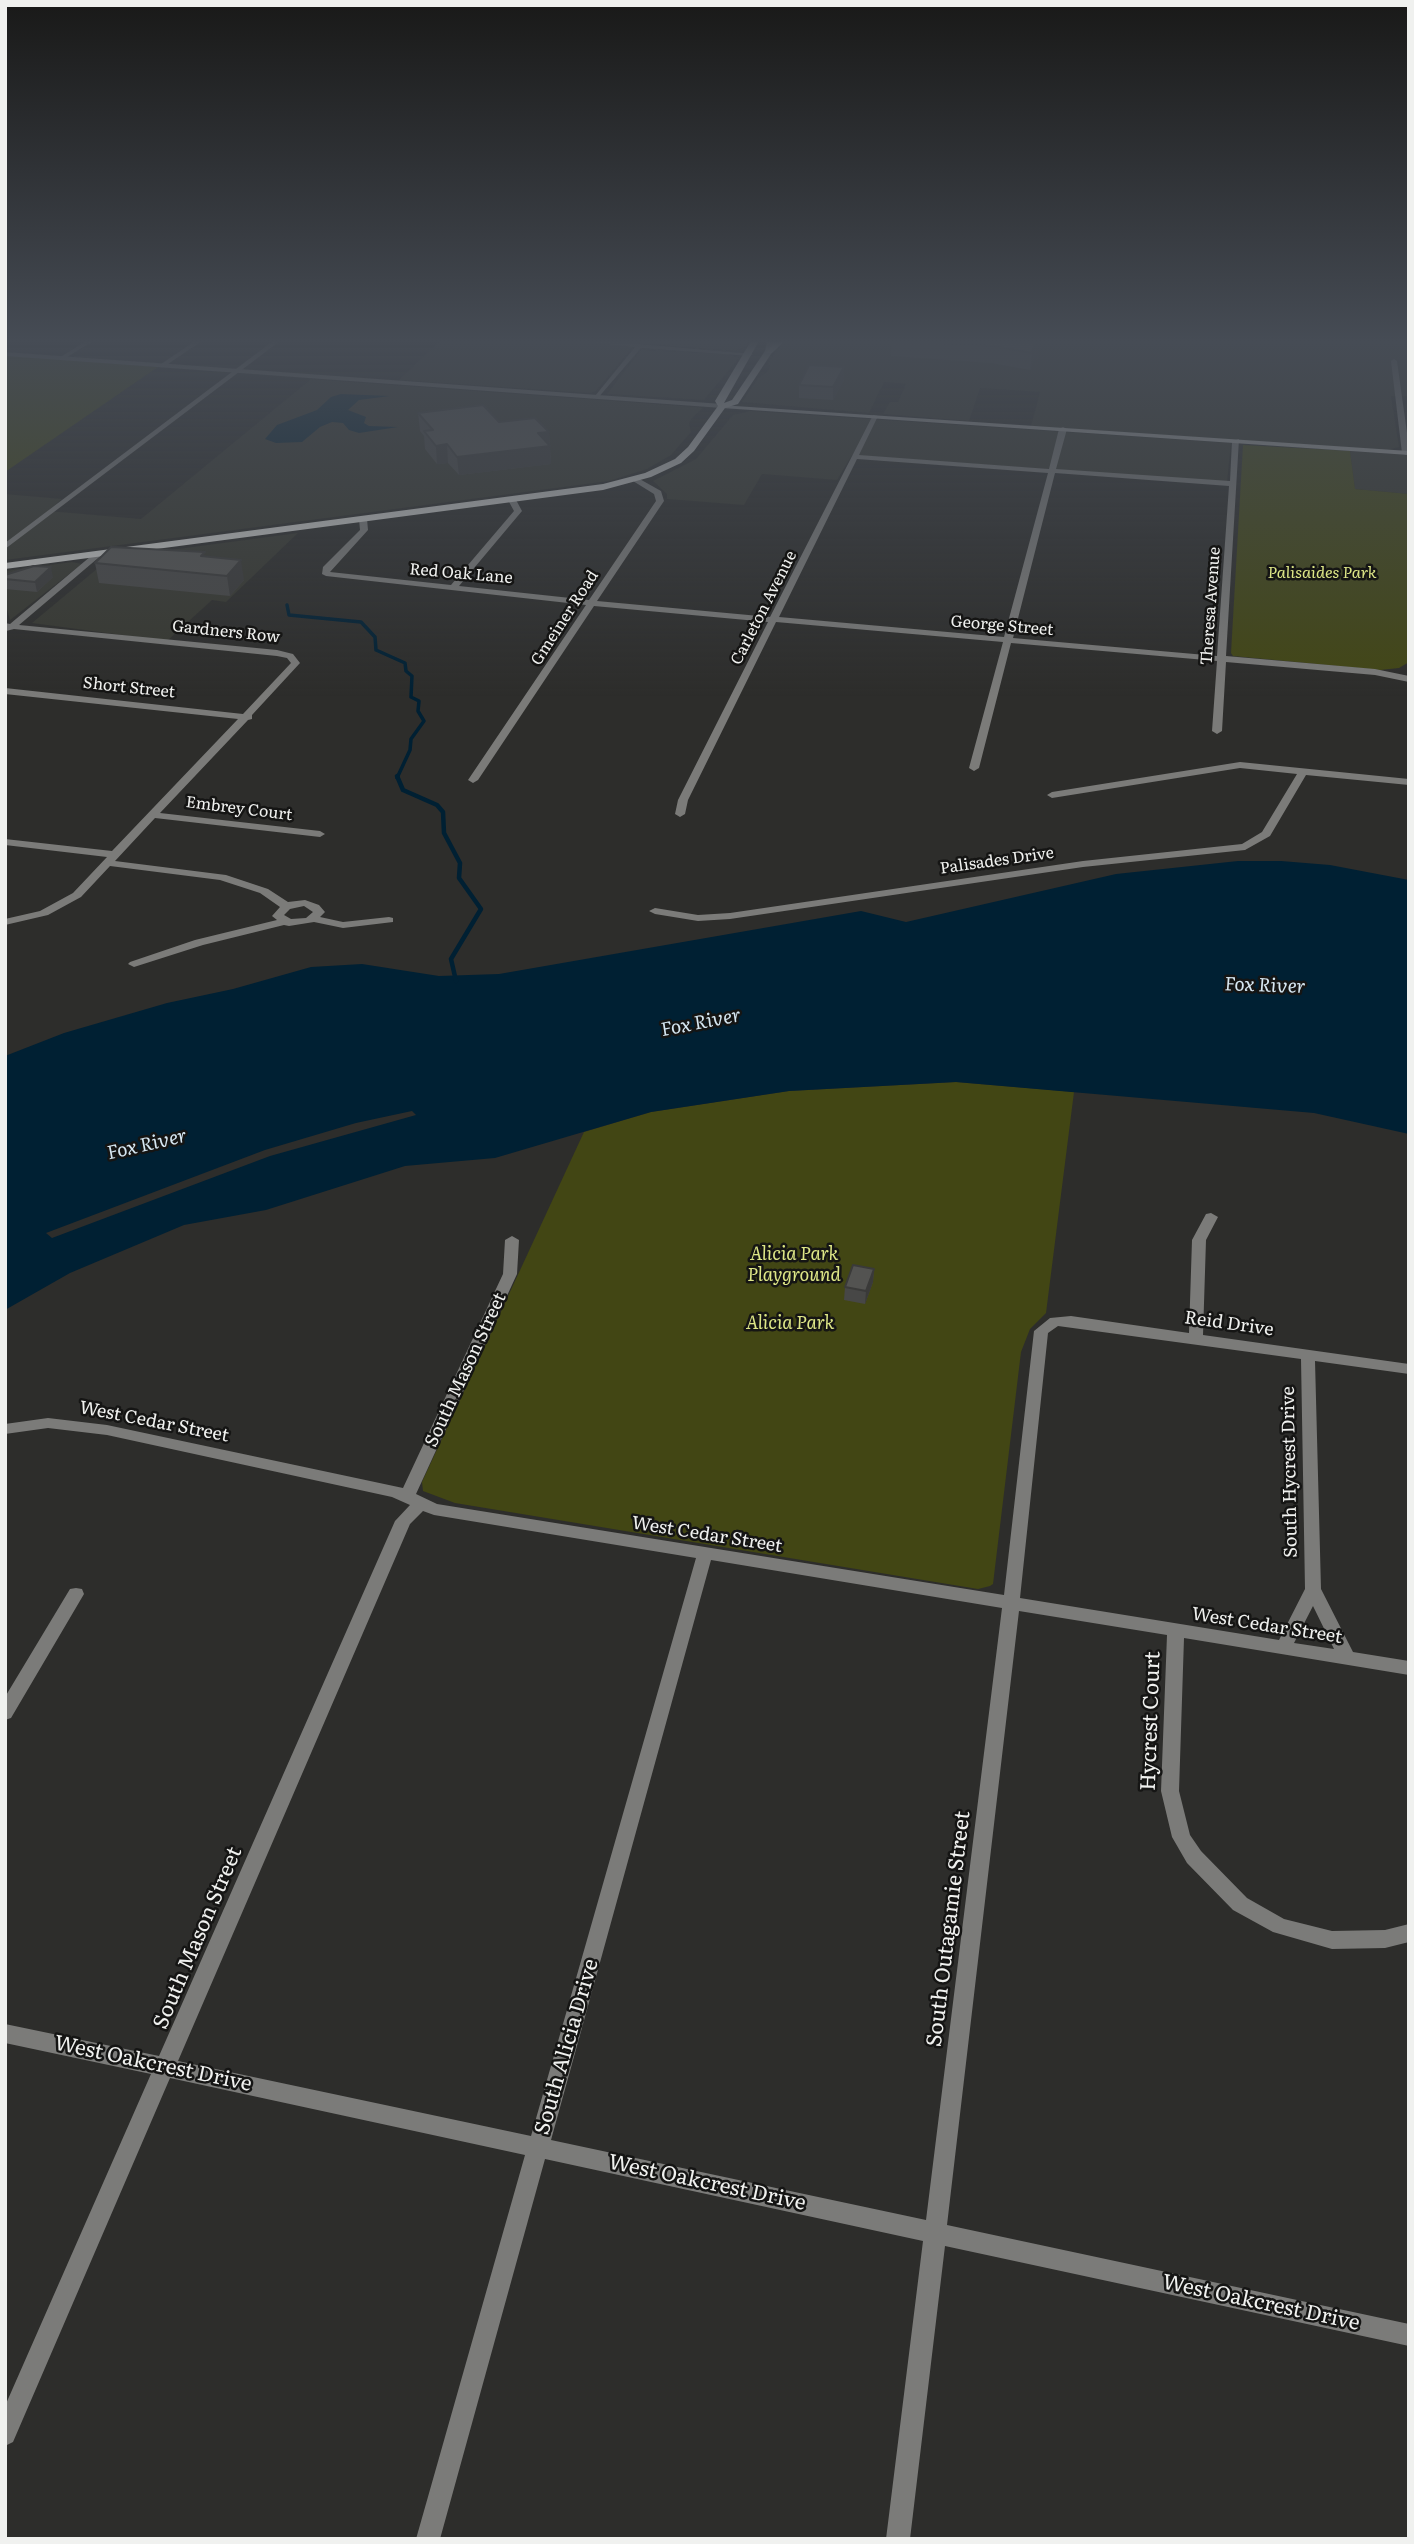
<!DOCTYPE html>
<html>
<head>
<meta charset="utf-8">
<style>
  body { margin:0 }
  #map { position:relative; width:1414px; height:2544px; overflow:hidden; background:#2d2d2b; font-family:Literata,serif }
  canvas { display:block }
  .frame { position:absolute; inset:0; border:7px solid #f0f1ef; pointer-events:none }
</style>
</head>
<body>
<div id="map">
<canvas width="1414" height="2544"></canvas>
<div class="frame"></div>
</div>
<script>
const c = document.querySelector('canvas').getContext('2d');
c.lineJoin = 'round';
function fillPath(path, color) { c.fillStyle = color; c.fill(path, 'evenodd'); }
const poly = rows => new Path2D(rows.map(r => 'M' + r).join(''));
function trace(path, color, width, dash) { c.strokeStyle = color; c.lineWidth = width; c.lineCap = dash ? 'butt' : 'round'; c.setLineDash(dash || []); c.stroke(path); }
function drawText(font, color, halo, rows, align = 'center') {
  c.font = font + ' Literata,serif'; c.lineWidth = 5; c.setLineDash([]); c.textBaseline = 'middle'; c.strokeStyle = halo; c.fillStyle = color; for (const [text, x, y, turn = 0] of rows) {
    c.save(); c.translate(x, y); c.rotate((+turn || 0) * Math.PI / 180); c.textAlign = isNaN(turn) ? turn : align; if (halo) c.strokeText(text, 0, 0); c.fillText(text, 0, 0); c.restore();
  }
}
fillPath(poly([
  [440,341,748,341,746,347,735,351,636,343,596,391,590,393,399,380],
  [784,341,1409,341,1409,407,1407,396,1391,396,1399,447,1387,450,1031,426,1040,392,980,388,969,421,883,414,890,402,898,402,906,384,884,382,869,413,742,402,758,378,767,372,770,367,768,363],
  [641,350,728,354,739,358,704,400,607,394],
  [311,379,697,407,703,408,693,417,689,423,691,432,671,455,647,469,609,481,5,560,5,494,62,499,48,511,141,519],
  [750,411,1231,443,1227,482,852,455,837,480,762,474,744,505,667,499,667,494,653,481,696,459,733,415],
  [1350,451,1409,455,1409,494,1355,489],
  [298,533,226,602,212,600,167,641,32,623,110,558],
  [72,562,82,564,10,620,5,602,5,571]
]), '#373830');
fillPath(poly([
  [5,355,158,367,5,472],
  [1243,445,1350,451,1355,489,1409,494,1409,662,1399,668,1380,670,1233,656,1231,653],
  [956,1082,1074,1092,1046,1313,1030,1329,1021,1352,993,1584,990,1586,978,1589,455,1503,423,1491,422,1482,584,1132,651,1112,789,1091]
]), '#424614');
fillPath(poly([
  [341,394,390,396,359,400,348,410,366,417,364,423,369,426,398,427,359,433,349,430,343,423,332,422,320,427,302,442,276,443,265,439,277,425,317,410,331,397],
  [1238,861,1281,861,1330,865,1409,880,1409,1134,1314,1113,956,1082,789,1091,651,1112,495,1158,405,1166,266,1210,184,1225,70,1273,5,1310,5,1056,64,1033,167,1003,233,989,311,967,362,964,439,976,499,974,861,911,906,922,1116,874],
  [412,1111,416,1115,270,1156,52,1238,46,1233,265,1150,356,1123]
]), '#002033');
trace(poly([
  [287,605,289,615,361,622,375,637,376,650,405,663,406,671,412,676,411,697,419,701,418,711,424,721,411,739,410,750,397,778]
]), '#002033', 3.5);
trace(poly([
  [397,776,403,790,437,805,443,812,444,833,460,863,459,878,481,909,451,959,456,981]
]), '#002033', 4.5);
fillPath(poly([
  [86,341,93,341,64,359,59,358,86,341],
  [195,341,202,341,165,366,161,366,161,364,195,341],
  [273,341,280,341,5,549,5,543,273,341],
  [578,341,604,341,753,354,750,356,641,348,597,399,595,396,635,347,578,341],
  [1394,359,1397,361,1409,447,1409,454,1406,455,1402,453,1391,361,1394,359],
  [873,415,878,416,859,455,1049,469,1059,429,1063,427,1067,429,1056,469,1230,481,1232,441,1239,439,1226,656,1375,669,1409,676,1409,682,1375,675,1226,662,1222,731,1217,734,1212,731,1217,661,1011,643,979,768,974,771,969,768,1003,642,776,622,688,800,685,814,680,817,675,814,678,800,768,622,594,606,478,780,473,783,468,780,586,605,326,576,322,574,323,567,360,530,359,519,363,517,367,519,368,530,330,572,451,585,514,511,508,500,512,498,515,498,522,511,459,586,589,600,656,501,654,494,633,481,633,477,636,477,661,491,664,501,597,601,770,617,873,415],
  [857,459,1048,473,1004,637,779,617,857,459],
  [1055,473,1229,486,1217,656,1013,638,1055,473],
  [97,551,104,553,19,625,277,650,293,654,300,663,252,715,252,719,248,720,160,813,320,831,325,834,320,837,155,818,115,861,226,875,268,889,288,902,305,900,319,905,325,912,320,917,343,922,389,917,393,918,393,922,343,928,314,922,289,926,284,925,203,945,134,967,128,964,130,962,195,940,277,920,272,916,280,907,260,893,220,880,110,866,81,897,48,915,5,925,5,919,40,911,73,893,107,857,5,845,5,839,112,851,238,719,5,694,5,688,243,714,291,663,287,658,277,656,14,629,6,631,5,623,10,624,97,551],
  [304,906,313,912,306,918,291,919,284,915,290,909,304,906],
  [1240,762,1409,779,1409,785,1306,775,1270,836,1245,850,1083,867,730,919,698,921,655,914,649,911,655,908,698,915,730,913,1083,861,1242,844,1262,832,1297,774,1240,768,1052,798,1047,795,1052,792,1240,762],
  [1211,1213,1218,1217,1206,1240,1203,1335,1409,1364,1409,1374,1315,1361,1321,1589,1353,1652,1409,1661,1409,1675,1184,1638,1179,1791,1190,1835,1201,1851,1247,1898,1284,1919,1332,1931,1385,1930,1409,1924,1409,1942,1385,1948,1332,1949,1273,1932,1233,1910,1187,1863,1172,1837,1161,1791,1167,1635,1019,1611,947,2225,1409,2324,1409,2346,945,2246,910,2539,886,2539,923,2241,545,2159,440,2539,416,2539,525,2155,170,2078,13,2442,5,2446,5,2406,151,2074,5,2043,5,2024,159,2056,395,1521,410,1505,392,1497,107,1435,48,1428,5,1434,5,1424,48,1418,107,1425,403,1488,503,1274,505,1240,512,1236,519,1240,517,1274,416,1494,437,1504,1004,1595,1034,1331,1050,1318,1071,1316,1189,1333,1192,1240,1206,1214,1211,1213],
  [1058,1326,1301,1359,1305,1589,1279,1640,1020,1598,1048,1333,1058,1326],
  [423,1511,434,1515,696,1558,531,2136,178,2061,410,1524,423,1511],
  [711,1560,1002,1608,926,2220,551,2140,711,1560],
  [1313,1606,1334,1649,1294,1643,1313,1606],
  [76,1588,82,1589,84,1594,11,1718,5,1720,5,1697,70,1589,76,1588]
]), '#7b7b79');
fillPath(poly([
  [5,352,722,404,725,406,722,408,5,356,5,352]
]), '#7b7b79');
fillPath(poly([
  [720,405,1409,451,1409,455,722,408,720,405]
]), '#a7a7a5');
fillPath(poly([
  [751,341,759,341,724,403,732,400,765,351,767,341,775,341,773,351,738,404,725,408,694,451,681,463,651,477,603,490,5,569,5,563,603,484,645,473,675,459,688,447,718,406,715,401,751,341]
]), '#c9c9c6');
fillPath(poly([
  [775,341,785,341,772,353,766,353,775,341]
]), '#e8e8e5');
fillPath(poly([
  [892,341,1040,341,1038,359,1034,360,1030,370,991,363,891,356],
  [844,367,844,380,833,400,799,398,799,385],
  [418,413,499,422,549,432,551,464,459,475,448,463,437,464,425,449,424,436,420,431],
  [206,557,244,580,230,596,99,583,95,563],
  [5,575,53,577,37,592,5,589],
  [874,1269,873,1282,865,1304,844,1300,845,1287]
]), '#474746');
fillPath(poly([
  [1030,341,1040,341,1040,342,1038,359,1034,360,1030,370,1032,353],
  [844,367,844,380,833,400,833,387],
  [549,432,551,464,459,475,457,457,538,433],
  [447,444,448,463,437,464,436,446],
  [241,560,244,580,230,596,227,576],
  [51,567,53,577,37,592,35,582],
  [874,1269,873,1282,865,1304,866,1291]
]), '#3a3a39');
const building = poly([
  [911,341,1036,341,1040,342,1035,343,1032,353,993,346,911,341],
  [809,365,844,367,833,387,799,385,809,365],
  [483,405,499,422,535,418,549,432,538,433,550,446,457,457,447,444,436,446,424,431,433,430,418,413,483,405],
  [111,547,205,552,201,556,241,560,227,576,95,563,111,547],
  [34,566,51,567,35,582,5,579,5,575,34,566],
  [853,1265,874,1269,866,1291,845,1287,853,1265]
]);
fillPath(building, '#535351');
trace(building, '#3a3a39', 2);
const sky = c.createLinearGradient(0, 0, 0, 697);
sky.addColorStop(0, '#191918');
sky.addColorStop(0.49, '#464c55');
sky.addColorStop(1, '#464c5500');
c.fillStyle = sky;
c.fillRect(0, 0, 1414, 697);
drawText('italic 16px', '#dee787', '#151514', [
  ["Palisaides Park",1322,573]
]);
drawText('16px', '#f0f1ef', '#151514', [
  ["Red Oak Lane",461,574,5],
  ["Theresa Avenue",1211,606,-86],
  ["Carleton Avenue",764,608,-63],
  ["Gmeiner Road",565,618,-57],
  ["George Street",1002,626,5],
  ["Gardners Row",226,632,6],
  ["Short Street",129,688,6],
  ["Embrey Court",239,809,7],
  ["Palisades Drive",997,861,-8]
]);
drawText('italic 18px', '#dee787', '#151514', [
  ["Alicia Park",794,1255],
  ["Playground",794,1276],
  ["Alicia Park",790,1324]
]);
drawText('18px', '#f0f1ef', '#151514', [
  ["Reid Drive",1229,1324,8],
  ["South Mason Street",466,1370,-65],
  ["West Cedar Street",154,1422,11],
  ["South Hycrest Drive",1290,1472,-91],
  ["West Cedar Street",707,1535,9],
  ["West Cedar Street",1267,1626,9]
]);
drawText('italic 19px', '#d6e7f2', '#151514', [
  ["Fox River",1265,986,2],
  ["Fox River",701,1023,-11],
  ["Fox River",147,1145,-13]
]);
drawText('21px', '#f0f1ef', '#151514', [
  ["Hycrest Court",1151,1721,-88],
  ["South Outagamie Street",949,1929,-83],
  ["South Mason Street",198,1938,-67],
  ["South Alicia Drive",567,2047,-74],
  ["West Oakcrest Drive",153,2064,12],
  ["West Oakcrest Drive",707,2183,12],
  ["West Oakcrest Drive",1261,2303,12]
]);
</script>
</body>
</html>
